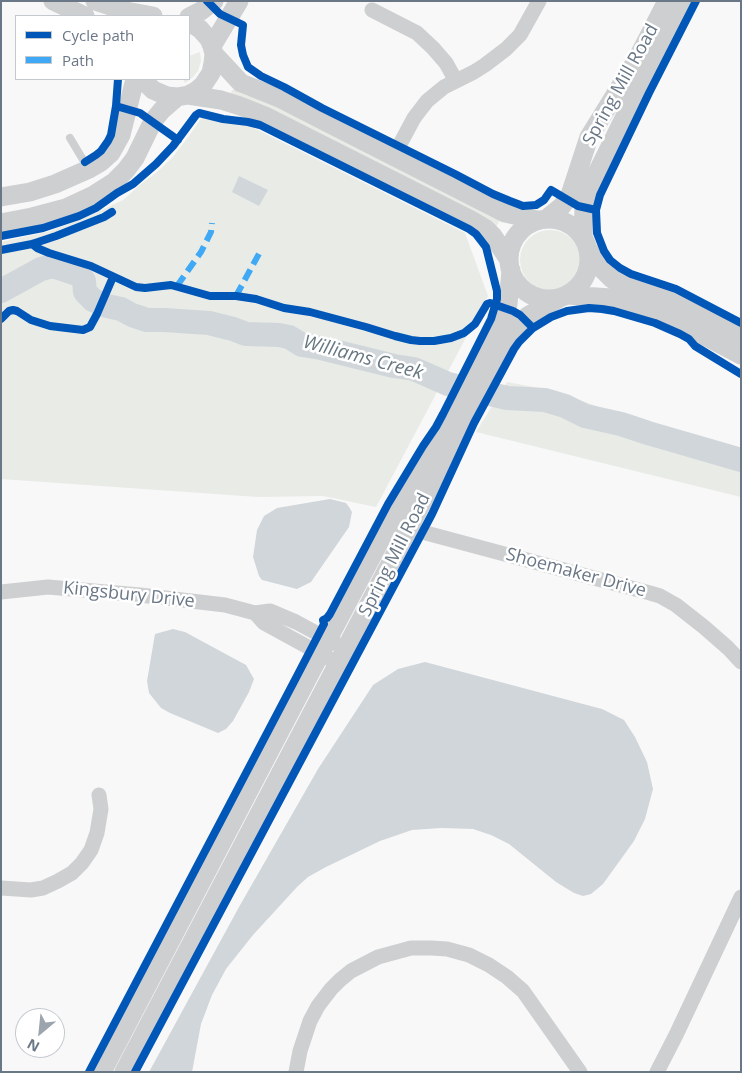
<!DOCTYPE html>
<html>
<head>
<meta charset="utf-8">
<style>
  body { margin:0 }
  #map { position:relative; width:742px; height:1073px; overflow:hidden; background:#f8f8f8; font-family:"Open Sans",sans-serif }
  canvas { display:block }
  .frame { position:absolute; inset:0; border:2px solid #6a7786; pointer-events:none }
  .legend { position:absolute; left:15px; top:15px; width:175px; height:65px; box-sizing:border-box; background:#fff; border:1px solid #c3c9cf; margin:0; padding:6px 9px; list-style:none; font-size:15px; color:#6a7786 }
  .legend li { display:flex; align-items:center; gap:10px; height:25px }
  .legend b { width:25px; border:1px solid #c3c9cf }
  .north { position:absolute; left:15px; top:1008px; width:50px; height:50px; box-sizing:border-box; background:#fff; border:1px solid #c3c9cf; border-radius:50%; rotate:208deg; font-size:14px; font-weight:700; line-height:20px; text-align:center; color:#6a7786 }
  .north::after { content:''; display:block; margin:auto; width:18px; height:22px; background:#9ca4ae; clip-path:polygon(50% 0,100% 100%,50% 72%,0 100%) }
</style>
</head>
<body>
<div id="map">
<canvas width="742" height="1073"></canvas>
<div class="frame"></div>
<ul class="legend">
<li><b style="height:6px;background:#0057b8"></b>Cycle path</li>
<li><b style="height:6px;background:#3fa9f5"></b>Path</li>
</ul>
<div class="north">N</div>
</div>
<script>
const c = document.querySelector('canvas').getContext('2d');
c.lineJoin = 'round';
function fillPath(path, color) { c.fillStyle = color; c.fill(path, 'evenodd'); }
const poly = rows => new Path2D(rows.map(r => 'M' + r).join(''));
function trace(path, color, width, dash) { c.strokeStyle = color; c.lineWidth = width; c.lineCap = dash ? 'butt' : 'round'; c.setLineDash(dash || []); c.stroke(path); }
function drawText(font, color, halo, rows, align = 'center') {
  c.font = font + ' "Open Sans",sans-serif'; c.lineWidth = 5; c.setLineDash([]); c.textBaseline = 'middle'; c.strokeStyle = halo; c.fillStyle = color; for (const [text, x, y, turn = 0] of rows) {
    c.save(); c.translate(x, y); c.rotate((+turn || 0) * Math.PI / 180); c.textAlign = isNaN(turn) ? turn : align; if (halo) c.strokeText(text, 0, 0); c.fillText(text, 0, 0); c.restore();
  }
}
fillPath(poly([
  [200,52,201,61,198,71,193,77,185,83,183,79,189,79,189,56],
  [233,89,242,94,261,100,501,218,496,227,230,94],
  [202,117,250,126,465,233,488,296,376,507,323,496,258,497,1,479,1,242,51,231,91,215,123,200,141,184,157,172,172,158,189,136],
  '520 260a30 30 0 1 1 60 0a30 30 0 1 1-60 0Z',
  [507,382,550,390,690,438,741,450,741,497,476,432]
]), '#e8ebe6');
fillPath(poly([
  [239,176,268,190,259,206,232,192],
  [330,499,346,503,349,507,352,512,349,527,311,582,297,589,262,580,259,576,253,557,257,530,264,516,277,508],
  [173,629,185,632,246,665,254,679,249,692,233,721,226,729,218,733,170,713,161,708,149,693,147,681,155,634],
  [425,662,602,709,624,720,635,737,647,762,653,789,645,819,634,841,603,884,591,894,583,896,574,893,556,882,509,844,491,835,473,829,441,828,412,830,380,841,326,867,308,877,297,887,253,935,226,969,212,995,201,1024,192,1072,149,1072,239,907,318,769,373,685,398,669]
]), '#d1d6da');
trace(poly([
  [1,291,41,269,53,266,80,275,84,281,85,292,93,300,107,306,121,309,132,315,147,320,164,320,209,323,233,329,246,334,279,335,289,337,302,345,321,348,394,366,414,369,448,384,507,398,545,400,565,406,585,416,621,424,648,433,741,460]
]), '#d1d6da', 24);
trace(poly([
  [70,138,88,168]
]), '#cecfd1', 8);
trace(poly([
  [372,10,417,33,433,48,446,63,456,81],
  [392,157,399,146,414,118,427,101,444,87,474,72,485,65,506,49,520,35,539,1],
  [389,524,426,533,650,593,660,596,676,605,704,627,728,648,741,662],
  [1,592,48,587,140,595,225,605,255,613,270,611,296,622,346,649],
  [255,613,264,623,339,664],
  [1,888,31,890,43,888,58,881,72,873,82,863,91,850,97,833,101,809,99,795],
  [296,1072,300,1051,310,1021,318,1006,331,989,340,980,351,971,378,957,411,948,431,948,447,949,469,955,489,965,507,977,523,991,580,1072],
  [657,1072,676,1035,741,897]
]), '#cecfd1', 15);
trace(poly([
  [53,1,85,16],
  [95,1,126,11,153,16],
  [189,17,201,11,214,1],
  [212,46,239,1],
  [214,54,241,83,269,94,281,99,505,213,537,220],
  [142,79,153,90,167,96,177,97,188,95,196,91,203,85,211,73,213,63,214,54,212,46,209,39,200,29,189,22],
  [188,95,221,100,240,106,265,116,471,220,486,229,493,236,509,260],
  [1,197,30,192,55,184,89,169,101,162,111,153,121,135,135,79],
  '509 259a40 40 0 1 1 80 0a40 40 0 1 1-80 0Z',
  [546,219,562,206,570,195,589,137,636,61,667,1],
  [1,223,32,217,66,208,92,196,114,182,126,170,135,158,153,121,162,110,177,97],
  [583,237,584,208,586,198,591,185,656,54,683,1],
  [589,250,597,264,612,279,622,284,644,289,676,301,741,334],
  [567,295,611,298,622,300,645,307,667,316,741,355],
  [102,1072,328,639,389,524,453,414,497,333,508,304,511,270],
  [124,1072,511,333,520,322,529,315,562,297]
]), '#cecfd1', 19);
trace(poly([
  [177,286,201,252,211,232,212,223],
  [236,296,261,250]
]), '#3fa9f5', 6, [12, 6]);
trace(poly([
  [207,1,220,14,243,25,241,45,243,55,248,67,261,76,284,87,322,108,455,174,493,194,510,201,523,206,536,205,544,200,551,190,578,206,596,210],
  [696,1,649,93,600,195,596,210,597,233,604,251,610,260,620,268,631,274,676,289,741,323],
  [116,106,140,113,178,140],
  [85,162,96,155,101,151,108,141,111,135,116,106,118,79],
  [1,236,43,228,79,216,96,208,117,193,133,184,156,164,173,146,196,115,199,113,223,119,248,122,260,125,469,229,476,234,486,247,497,291,497,299,491,319,443,414,436,427,423,446,388,504,330,614,327,618,323,620,324,624,297,676,89,1072],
  [32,244,37,248,49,253,91,266,136,287,145,288,171,285,210,296,236,296,256,299,284,308,310,312,366,327,395,336,411,340,420,341,434,341,451,338,464,333,475,324,487,304,490,303,513,311,520,315,533,328],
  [1,250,32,244,56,236,104,217,112,212],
  [1,319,9,311,13,310,17,311,31,320,50,326,83,330,90,327,97,314,113,277],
  [135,1072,432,514,474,423,514,349,519,342,533,328,551,317,567,311,589,308,602,309,614,311,655,323,680,334,689,339,695,346,741,374]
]), '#0057b8', 8);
drawText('18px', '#6a7786', '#fff', [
  ["Spring Mill Road",621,85,-61],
  ["Spring Mill Road",395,555,-63],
  ["Shoemaker Drive",576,573,15],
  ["Kingsbury Drive",129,595,6]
]);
drawText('italic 19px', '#677781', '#fff', [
  ["Williams Creek",363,358,15]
]);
</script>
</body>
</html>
